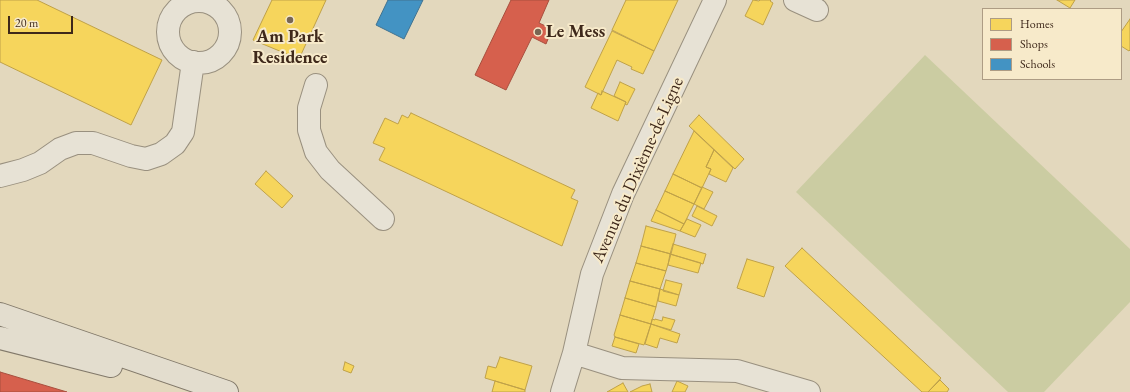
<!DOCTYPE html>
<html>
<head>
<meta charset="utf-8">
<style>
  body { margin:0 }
  #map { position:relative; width:1130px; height:392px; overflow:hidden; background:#e3d8bd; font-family:"EB Garamond",serif }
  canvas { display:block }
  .legend { position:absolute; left:982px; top:8px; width:140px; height:72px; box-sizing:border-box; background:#f7eaca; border:1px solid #ad9c84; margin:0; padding:5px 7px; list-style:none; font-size:12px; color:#3e281a }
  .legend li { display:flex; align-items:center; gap:8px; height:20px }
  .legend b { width:20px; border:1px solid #ad9c84 }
  .scale { position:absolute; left:8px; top:16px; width:65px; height:18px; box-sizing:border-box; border:2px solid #3e281a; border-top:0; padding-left:5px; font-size:12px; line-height:14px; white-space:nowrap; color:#3e281a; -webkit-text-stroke:3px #f7eaca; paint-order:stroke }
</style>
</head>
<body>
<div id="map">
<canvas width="1130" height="392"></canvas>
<ul class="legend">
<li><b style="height:11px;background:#f6d55c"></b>Homes</li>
<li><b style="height:11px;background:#d6604d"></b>Shops</li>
<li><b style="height:11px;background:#4393c3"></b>Schools</li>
</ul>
<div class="scale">20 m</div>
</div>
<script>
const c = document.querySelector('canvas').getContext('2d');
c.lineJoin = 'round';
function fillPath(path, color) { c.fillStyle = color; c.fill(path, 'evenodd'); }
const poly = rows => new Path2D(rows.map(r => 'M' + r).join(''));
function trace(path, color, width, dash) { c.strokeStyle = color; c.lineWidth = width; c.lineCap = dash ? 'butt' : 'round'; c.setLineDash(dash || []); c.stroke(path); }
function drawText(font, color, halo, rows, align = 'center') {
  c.font = font + ' "EB Garamond",serif'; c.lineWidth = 4; c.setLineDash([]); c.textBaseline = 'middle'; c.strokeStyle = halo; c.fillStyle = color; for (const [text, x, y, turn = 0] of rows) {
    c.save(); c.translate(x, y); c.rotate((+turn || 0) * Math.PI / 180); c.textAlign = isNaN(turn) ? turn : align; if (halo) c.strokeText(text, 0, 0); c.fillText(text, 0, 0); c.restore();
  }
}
fillPath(poly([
  [925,55,1130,249,1130,302,1044,392,1008,392,796,192]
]), '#cbcca2');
const homes = poly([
  [0,0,37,0,162,60,131,125,0,62,0,0],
  [272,0,326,0,299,59,253,40,272,0],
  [626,0,678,0,654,51,612,30,626,0],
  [753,0,759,1,760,0,771,0,770,1,773,3,763,25,745,16,753,0],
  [1057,0,1075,0,1070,8,1057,0],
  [1130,19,1130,50,1129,51,1121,46,1121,32,1130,19],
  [612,31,654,51,643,74,631,69,632,67,617,60,601,95,585,87,612,31],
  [620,82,635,89,627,105,625,104,626,102,614,96,620,82],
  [602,91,626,102,618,121,591,108,598,93,601,95,602,91],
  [411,113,575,190,571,198,578,201,562,246,379,160,385,148,373,143,385,118,398,124,402,115,408,118,411,113],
  [699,115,744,159,735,169,689,126,699,115],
  [694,131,714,150,706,167,711,169,702,188,673,174,694,131],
  [714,150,733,168,726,182,709,174,711,169,706,167,714,150],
  [266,171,293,196,282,208,255,184,266,171],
  [673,174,702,188,694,204,665,191,673,174],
  [702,187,713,192,704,209,694,204,702,187],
  [665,191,694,204,684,224,656,210,665,191],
  [697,206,717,216,712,226,692,216,697,206],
  [656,210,684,224,680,231,651,221,656,210],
  [687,219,701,225,695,237,680,231,687,219],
  [646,226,676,234,671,254,641,246,646,226],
  [673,244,706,254,703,264,670,254,673,244],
  [641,246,671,254,666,271,636,263,641,246],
  [802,248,941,378,928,392,922,392,785,266,802,248],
  [670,254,701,263,698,273,668,265,670,254],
  [747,259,774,267,764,297,737,288,747,259],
  [636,263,666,271,660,289,630,281,636,263],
  [666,280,682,284,679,295,663,291,666,280],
  [630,281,660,289,656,307,625,298,630,281],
  [660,289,679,295,676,306,658,301,660,289],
  [625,298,656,307,651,324,620,315,625,298],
  [620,315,651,324,644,345,615,337,614,335,620,315],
  [663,317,675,320,671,330,651,324,652,319,655,320,655,319,662,321,663,317],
  [651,324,680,334,677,343,660,338,657,348,645,344,651,324],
  [615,337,639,344,636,353,612,346,615,337],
  [500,357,532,366,525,390,485,378,488,366,496,368,500,357],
  [345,362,354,366,351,373,343,370,345,362],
  [940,380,949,389,947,392,928,392,940,380],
  [495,381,525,390,525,392,492,392,495,381],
  [677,381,688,386,685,392,672,392,677,381],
  [623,383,628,392,607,392,623,383],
  [650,384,652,392,630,392,642,386,650,384]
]);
fillPath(homes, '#f6d55c');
trace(homes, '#bfa148', 1);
const shops = poly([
  [511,0,549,0,539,23,552,29,546,44,532,37,506,90,475,75,511,0],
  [0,372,67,392,0,392,0,372]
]);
fillPath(shops, '#d6604d');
trace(shops, '#a84f3e', 1);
const schools = poly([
  [388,0,423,0,404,39,376,25,388,0]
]);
fillPath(schools, '#4393c3');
trace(schools, '#427390', 1);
const minor = poly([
  [795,0,817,10],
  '168 32a31 31 0 1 1 62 0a31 31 0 1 1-62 0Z',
  [316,85,309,108,309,130,316,152,330,170,383,219],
  [0,176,23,170,40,163,60,149,76,143,93,143,131,156,146,159,161,154,175,144,183,132,193,62],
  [574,353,622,368,737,371,809,392],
  [562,392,574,353,592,274,623,194,715,0]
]);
const major = poly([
  [0,314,227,392],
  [0,338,111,366]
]);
trace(minor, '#99907f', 24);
trace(major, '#82796a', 24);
trace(minor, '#e7e2d5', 22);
trace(major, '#e3ddce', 22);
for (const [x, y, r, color] of [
  [290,20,4,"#786653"],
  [538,32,4,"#786653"]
]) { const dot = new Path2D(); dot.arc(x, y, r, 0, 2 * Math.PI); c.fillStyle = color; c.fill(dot); trace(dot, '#f7eaca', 1.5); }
drawText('bold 18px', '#3e281a', '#f7eaca', [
  ["Le Mess",546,32],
  ["Am Park",290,37,"center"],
  ["Residence",290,58,"center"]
], 'left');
drawText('18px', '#3e281a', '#f7eaca', [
  ["Avenue du Dixième-de-Ligne",638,170,-66]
]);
</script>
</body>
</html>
